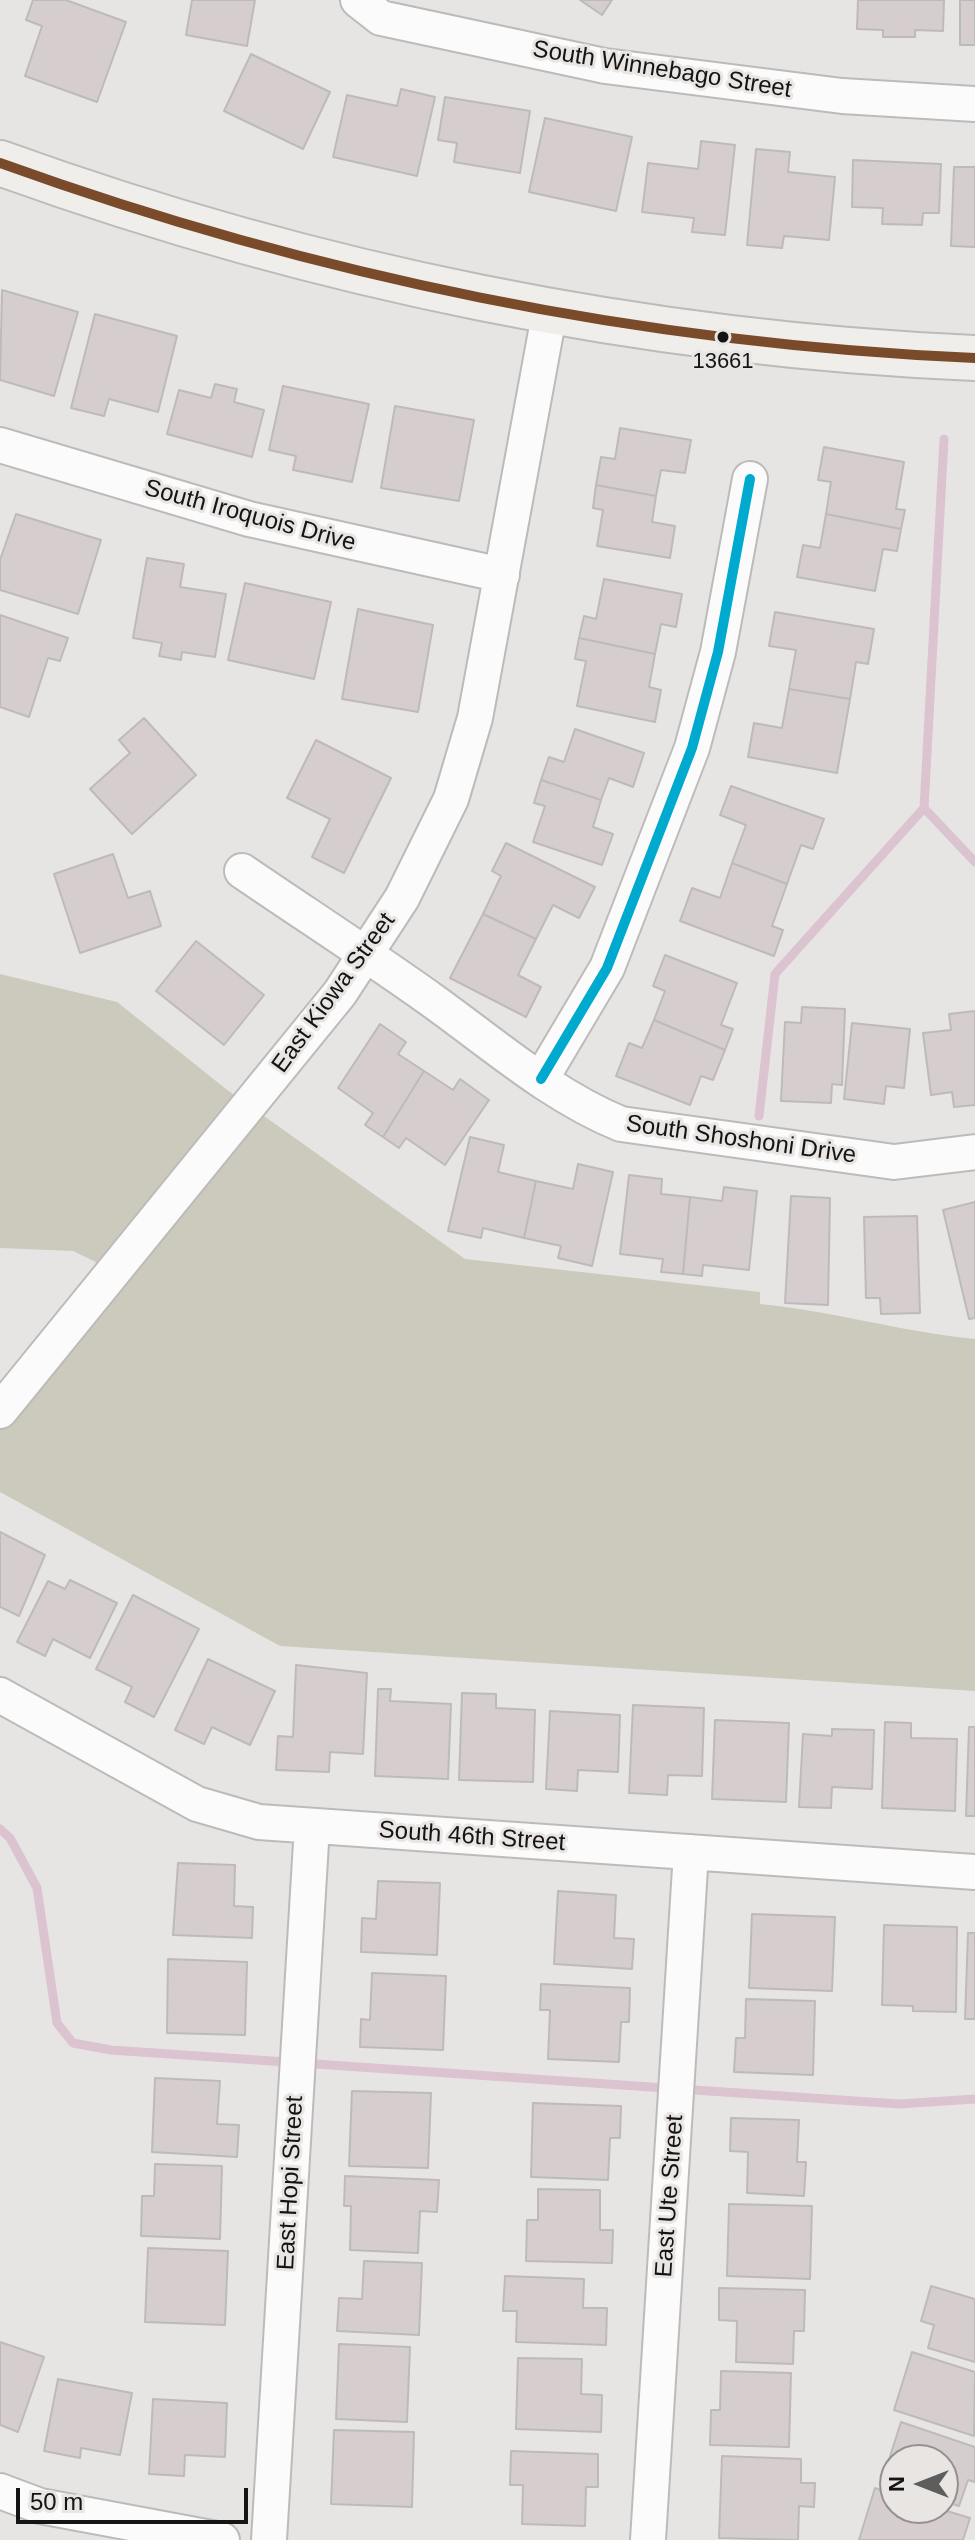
<!DOCTYPE html>
<style>
body{margin:0}
#map{position:relative;width:975px;height:2540px;overflow:hidden;background:#e7e5e4;font-family:Arial,sans-serif}
canvas{display:block}
.north{position:absolute;left:879px;top:2444px;width:80px;height:80px;box-sizing:border-box;background:#e8e5e3;border:2px solid #949190;border-radius:50%;rotate:270deg;font-size:22px;font-weight:700;line-height:32px;text-align:center;color:#151414}
.north::after{content:'';display:block;margin:auto;width:28px;height:36px;background:#5e5d5d;clip-path:polygon(50% 0,100% 100%,50% 72%,0 100%)}
.scale{position:absolute;left:16px;top:2488px;width:232px;height:36px;box-sizing:border-box;border:4px solid #151414;border-top:0;padding-left:10px;font-size:24px;line-height:28px;white-space:nowrap;color:#151414;-webkit-text-stroke:6px #e8e5e3;paint-order:stroke}
</style>
<div id="map">
<canvas width="975" height="2540"></canvas>
<div class="north">N</div>
<div class="scale">50 m</div>
</div>
<script>
const g = document.querySelector('canvas').getContext('2d');
g.lineJoin = 'round';
function fillPath(path, color) { g.fillStyle = color; g.fill(path, 'evenodd'); }
function stroke(path, color, width, dash) { g.strokeStyle = color; g.lineWidth = width; g.lineCap = dash ? 'butt' : 'round'; g.setLineDash(dash || []); g.stroke(path); }
function drawText(font, color, halo, rows, align = 'center') {
  g.font = font + ' Arial,sans-serif'; g.lineWidth = 6; g.setLineDash([]); g.textBaseline = 'middle'; g.strokeStyle = halo; g.fillStyle = color; for (const [text, x, y, turn = 0] of rows) {
    g.save(); g.translate(x, y); g.rotate((+turn || 0) * Math.PI / 180); g.textAlign = isNaN(turn) ? turn : align; if (halo) g.strokeText(text, 0, 0); g.fillText(text, 0, 0); g.restore();
  }
}
fillPath(new Path2D(`
 M0,974L117,1002L226,1089L465,1259L760,1292V1304C833,1311 902,1332 975,1339V1691L280,1646L0,1492V1411L112,1270L73,1251L0,1248Z`), '#cccabc');
stroke(new Path2D(`
 M944,439L924,808L975,862
 M759,1116L775,974L924,808
 M0,1829L10,1838L37,1888L57,2023L73,2043L111,2050L899,2104L975,2099`), '#dbc4d0', 9);
const building = new Path2D(`
 M33,0H66L126,22L97,102L25,76L42,26L26,20Z
 M192,0H255L247,46L186,35Z
 M580,0H612L602,15Z
 M858,0H944L943,31L915,30V37H883V30L857,29Z
 M960,0H975V45H960Z
 M251,54L330,92L303,149L224,111Z
 M401,89L435,97L417,176L333,157L347,95L397,106Z
 M445,97L530,111L520,173L454,162L457,143L438,140Z
 M545,118L632,137L616,211L529,192Z
 M701,141L735,145L725,235L692,232L694,218L642,212L648,163L698,169Z
 M756,149L790,152L788,172L835,177L829,240L784,236L782,248L747,245Z
 M853,160L941,164L939,213H923L922,225L882,224L883,208L852,207Z
 M954,167H975V247L951,246Z
 M2,290L78,312L54,396L0,380Z
 M95,314L177,336L158,412L109,399L104,416L71,408Z
 M215,384L237,389L234,402L264,410L252,457L167,434L179,390L211,398Z
 M283,386L369,404L352,482L293,470L296,456L269,450Z
 M395,406L474,420L459,501L381,488Z
 M620,428L691,440L685,473L661,470L656,496L596,485L601,457L615,459Z
 M824,447L904,462L896,509L905,510L901,529L826,514L831,482L818,480Z
 M596,485L656,496L652,522L675,526L670,558L597,546L603,510L593,508Z
 M16,514L101,540L78,614L0,590V560Z
 M826,514L901,529L897,551L883,549L875,591L797,577L803,545L820,548Z
 M147,558L184,564L180,587L226,594L215,657L182,652L181,660L159,656L162,643L133,638Z
 M604,579L682,594L676,627L661,624L655,654L579,638L584,616L596,619Z
 M245,583L331,602L314,679L228,660Z
 M358,609L433,625L418,712L342,699Z
 M775,612L874,629L868,664L856,662L850,699L789,689L796,650L769,646Z
 M0,615L68,638L60,661L48,658L29,717L0,707Z
 M579,638L655,654L649,687L661,690L655,722L577,706L586,661L575,659Z
 M789,689L850,699L837,773L748,757L754,723L782,728Z
 M144,718L196,775L132,834L90,789L130,753L119,740Z
 M575,729L644,753L633,787L609,778L601,800L541,780L549,757L564,762Z
 M316,740L391,778L344,873L312,857L330,819L287,798Z
 M541,780L601,800L593,827L613,834L602,865L533,842L545,806L534,803Z
 M731,786L824,819L813,849L801,845L787,884L732,863L746,825L720,815Z
 M506,843L595,887L579,918L553,905L536,939L483,914L501,876L492,871Z
 M113,854L128,898L150,891L161,926L80,953L54,874Z
 M732,863L787,884L772,926L783,930L774,956L680,921L692,888L720,898Z
 M483,914L536,939L518,975L541,987L526,1017L450,978Z
 M196,941L264,995L224,1045L156,991Z
 M665,955L737,983L721,1025L733,1029L725,1050L654,1020L665,991L653,986Z
 M802,1007L845,1009L842,1085L832,1084L831,1103L781,1101L785,1022L801,1023Z
 M975,1011V1105L954,1107L952,1092L931,1095L923,1033L951,1030L949,1014Z
 M654,1020L725,1050L713,1080L701,1076L690,1105L616,1076L629,1043L642,1048Z
 M852,1023L910,1029L904,1088L886,1086L884,1104L844,1099Z
 M380,1024L406,1042L398,1054L424,1071L383,1137L365,1125L373,1113L338,1088Z
 M424,1071L453,1090L460,1079L489,1100L445,1165L406,1138L399,1148L383,1137Z
 M470,1137L504,1145L498,1172L536,1181L524,1238L483,1228L481,1238L448,1231Z
 M578,1164L613,1172L592,1266L558,1258L561,1246L524,1238L536,1181L573,1189Z
 M629,1175L662,1179L661,1194L690,1197L683,1274L661,1272L663,1259L620,1254Z
 M724,1187L757,1191L749,1270L703,1265L702,1276L683,1274L690,1197L722,1201Z
 M791,1196L830,1198L828,1305L785,1303Z
 M975,1202V1318L969,1319L943,1210Z
 M917,1216L920,1313L881,1314L880,1298H866L864,1217Z
 M0,1532L45,1555L19,1616L0,1607Z
 M70,1580L117,1603L90,1658L53,1639L45,1656L17,1642L48,1581L65,1589Z
 M133,1595L199,1629L154,1717L125,1702L132,1687L96,1669Z
 M208,1659L275,1691L250,1745L212,1727L204,1744L175,1730Z
 M296,1665L367,1673L363,1754L330,1752L329,1772L276,1770L278,1736L293,1737Z
 M378,1689H391L390,1701L451,1704L448,1779L375,1776Z
 M462,1693L496,1694V1708L535,1710L533,1782L459,1780Z
 M633,1705L704,1708L702,1776L668,1775L667,1795L629,1793Z
 M550,1711L620,1715L618,1772L578,1770L577,1791L546,1789Z
 M715,1720L789,1723L786,1802L712,1799Z
 M885,1722L911,1723V1738L957,1739L955,1811L882,1808Z
 M969,1727H975V1816H966Z
 M832,1729L874,1730L872,1789L832,1787L831,1808L799,1807L803,1734L832,1736Z
 M178,1863L235,1865L234,1906L253,1907L252,1938L173,1935Z
 M378,1881L440,1883L437,1955L361,1952L362,1918L376,1919Z
 M558,1891L616,1895L614,1938L634,1939L632,1969L554,1964Z
 M752,1914L835,1917L832,1991L749,1988Z
 M884,1925L957,1927L956,2012L913,2011V2006L882,2005Z
 M968,1933H975V2019H965Z
 M168,1959L247,1962L245,2035L167,2033Z
 M372,1973L446,1976L443,2050L360,2047L361,2019L370,2020Z
 M541,1984L630,1988L629,2022H621L619,2062L548,2059L550,2010H540Z
 M746,1999L815,2001L813,2075L734,2072L736,2038H745Z
 M155,2078L220,2081L217,2124L239,2125L237,2157L152,2152Z
 M352,2091L431,2093L428,2168L349,2166Z
 M533,2103L621,2106L620,2138H610L608,2180L531,2177Z
 M731,2118L799,2120L797,2162H806L804,2196L747,2193L748,2152L730,2151Z
 M155,2164L222,2166L220,2239L141,2236L142,2196H154Z
 M345,2176L439,2180L437,2212L420,2211L418,2253L350,2250L351,2206H344Z
 M538,2189L600,2190V2230H613L612,2263L526,2261L527,2220H538Z
 M729,2204L812,2206L810,2279L727,2276Z
 M148,2248L228,2251L225,2325L145,2322Z
 M364,2261L422,2263L419,2335L337,2331L339,2298L362,2299Z
 M505,2276L584,2279L583,2308H607L606,2345L516,2342L517,2311H503Z
 M931,2286L975,2299V2362L928,2348L934,2325L921,2321Z
 M719,2288L805,2290L804,2331H794L793,2364L736,2362L737,2321L719,2320Z
 M0,2342L44,2357L18,2432L0,2425Z
 M339,2344L410,2347L407,2422L336,2419Z
 M912,2352L975,2372L974,2436L894,2410Z
 M518,2358L582,2359L581,2394L602,2395L601,2432L516,2429Z
 M721,2371L791,2373L789,2447L710,2445L711,2410H720Z
 M58,2379L132,2393L120,2455L81,2448L80,2458L44,2451Z
 M153,2399L227,2403L225,2457L185,2455L184,2476L149,2474Z
 M901,2422L975,2447V2482L968,2480L959,2506L943,2501V2460H895V2468L887,2466Z
 M334,2430L414,2432L412,2507L331,2504Z
 M511,2451L598,2454V2487H586L585,2526L522,2524L523,2485H510Z
 M722,2456L801,2459V2483H815L814,2507L799,2506L798,2540L719,2538Z
 M875,2488L895,2495V2508H937L970,2518L963,2540H859Z`);
fillPath(building, '#d6cdce');
stroke(building, '#bdbbba', 2);
const minor = new Path2D(`
 M358,0L381,18L605,66L842,96L975,104
 M0,445L249,519L502,575
 M242,871C305,914 370,956 433,1001C493,1044 552,1096 621,1124L894,1162L975,1152
 M541,1079L607,968L692,748L718,652L750,479
 M0,1411L340,993L402,898L451,799L475,718L550,310
 M0,1695L197,1804L259,1822L975,1872
 M0,2491L40,2506L222,2540
 M269,2540L312,1826
 M648,2540L691,1852`);
const secondary = new Path2D(`
 M0,163C313,276 643,344 975,358`);
stroke(minor, '#bdbbba', 38);
stroke(secondary, '#bdbbba', 48);
stroke(minor, '#fbfbfb', 34);
stroke(secondary, '#f0eeeb', 44);
stroke(new Path2D(`
 M0,163C313,276 643,344 975,358`), '#7a4b2a', 10);
stroke(new Path2D(`
 M541,1079L607,968L692,748L718,652L750,479`), '#00a9ce', 10);
for (const [x, y, r, color] of [
 [723,337,7,"#151414"]
]) { const dot = new Path2D(); dot.arc(x, y, r, 0, 2 * Math.PI); g.fillStyle = color; g.fill(dot); stroke(dot, '#e8e5e3', 3); }
drawText('22px', '#151414', '#e8e5e3', [
 ["13661",723,362]
]);
drawText('24px', '#151414', '#e8e5e3', [
 ["South Winnebago Street",662,70,9],
 ["South Iroquois Drive",250,516,15],
 ["East Kiowa Street",334,993,-54],
 ["South Shoshoni Drive",741,1140,8],
 ["South 46th Street",472,1837,4],
 ["East Hopi Street",291,2183,-87],
 ["East Ute Street",670,2196,-86]
]);
</script>
